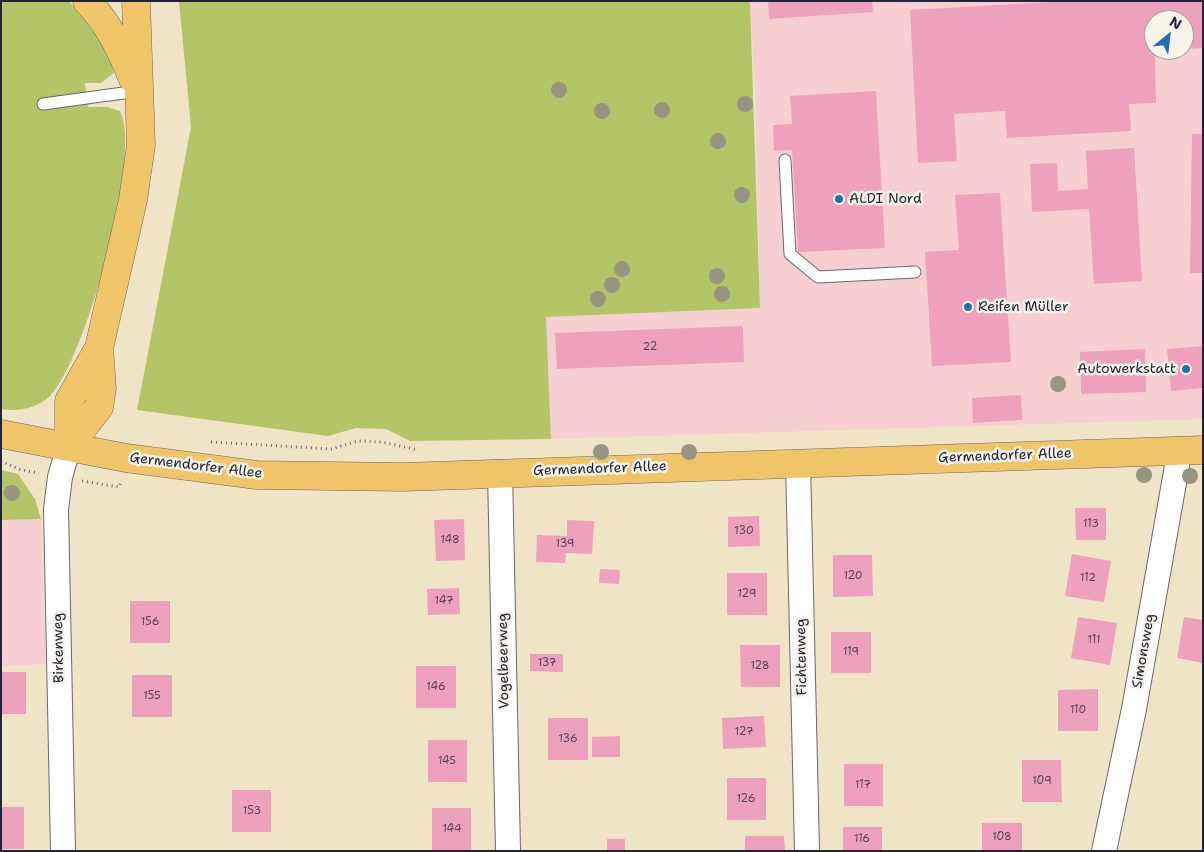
<!DOCTYPE html>
<meta charset="utf-8">
<style>
body{margin:0}
#map{position:relative;width:1204px;height:852px;overflow:hidden;background:#f0e4c7;font-family:"Shantell Sans",sans-serif}
canvas{display:block}
.frame{position:absolute;inset:0;border:2px solid #22223b;pointer-events:none}
.north{position:absolute;left:1144px;top:10px;width:50px;height:50px;box-sizing:border-box;background:#f7f3e8;border:1px solid #a29fa3;border-radius:50%;rotate:29deg;font-size:14px;font-weight:700;line-height:20px;text-align:center;color:#22223b}
.north::after{content:'';display:block;margin:auto;width:18px;height:22px;background:#1f6fb2;clip-path:polygon(50% 0,100% 100%,50% 72%,0 100%)}
</style>
<div id="map">
<canvas width="1204" height="852"></canvas>
<div class="frame"></div>
<div class="north">N</div>
</div>
<script>
const g = document.querySelector('canvas').getContext('2d');
g.lineJoin = 'round';
function fillPath(path, color) { g.fillStyle = color; g.fill(path, 'evenodd'); }
function stroke(path, color, width, dash) { g.strokeStyle = color; g.lineWidth = width; g.lineCap = dash ? 'butt' : 'round'; g.setLineDash(dash || []); g.stroke(path); }
function drawText(font, color, halo, rows, align = 'center') {
  g.font = font + ' "Shantell Sans",sans-serif'; g.lineWidth = 5; g.setLineDash([]); g.textBaseline = 'middle'; g.strokeStyle = halo; g.fillStyle = color; for (const [text, x, y, turn = 0] of rows) {
    g.save(); g.translate(x, y); g.rotate((+turn || 0) * Math.PI / 180); g.textAlign = isNaN(turn) ? turn : align; if (halo) g.strokeText(text, 0, 0); g.fillText(text, 0, 0); g.restore();
  }
}
fillPath(new Path2D(`
 M750,1H1203V419L551,439L546,317L760,308L755,87ZM1154,20H1184V50H1154Z
 M41,519L46,664L1,666V520Z`), '#f7cfd3');
fillPath(new Path2D(`
 M1,1L70,2C88,23 108,45 114,73L101,83H85L88,107H107L120,111C143,155 85,360 50,396C38,408 18,412 1,409Z
 M179,1H750L760,308L546,317L551,439L410,441L386,429L356,428L328,436L137,410L191,127Z
 M1,470L18,474L35,499L41,519L1,520Z`), '#b4c568');
fillPath(new Path2D(`
 M768,1H872L873,12L769,19Z
 M1068,1H1203V48L1187,49L1184,20H1154L1156,103L1129,104L1131,131L1007,138L1005,111L954,114L957,161L918,163L910,10Z
 M876,91L885,248L798,252L792,150L774,151L773,125L792,124L790,96Z
 M1192,134H1203V273H1190Z
 M1134,148L1142,281L1094,284L1089,209L1032,212L1030,164L1057,163L1058,191L1088,189L1086,151Z
 M1000,193L1011,362L932,366L925,252L959,250L955,195Z
 M743,326L744,362L557,369L555,333Z
 M1203,346V388L1171,391L1167,349Z
 M1145,349L1146,392L1081,394L1080,352Z
 M1021,395L1022,420L973,423L972,398Z
 M1075,508H1106V540H1076Z
 M759,516L760,546L728,547V517Z
 M464,519L465,560L436,561L434,520Z
 M567,520L594,521L592,554L566,553L565,563L536,562L537,535L567,536Z
 M1072,554L1111,561L1104,602L1065,596Z
 M833,555H872L873,596L833,597Z
 M600,569L620,570L619,584L599,583Z
 M727,573H767V615H727Z
 M459,588L460,614L428,615L427,589Z
 M130,601H170V643H130Z
 M1078,617L1117,623L1110,665L1071,658Z
 M1184,617L1203,620V663L1177,658Z
 M831,632H871V673H831Z
 M740,645H780V687H741Z
 M530,654H563V672L530,671Z
 M416,666H456V708H416Z
 M1,672H26V714H1Z
 M132,675H172V717H132Z
 M1098,689V731H1058V690Z
 M764,716L766,747L723,749L722,718Z
 M548,718H588V760H548Z
 M620,736V757H592V737Z
 M428,740H467V782H428Z
 M1022,760H1061L1062,802H1022Z
 M844,764H883V806H844Z
 M727,778H766V820H727Z
 M232,790H271V832H232Z
 M1,807H24V849H1Z
 M432,808H471V850H432Z
 M982,823H1022V851H982Z
 M843,827H882V851H843Z
 M745,836H784L785,851H745Z
 M607,839H625V851H607Z`), '#eda1bc');
const service = new Path2D(`
 M43,104L138,91
 M785,160L790,254L818,277L915,272`);
const minor = new Path2D(`
 M798,463L807,851
 M500,472L508,851
 M63,851L56,509L60,477L69,446
 M1104,851L1134,709L1177,466V450`);
const primary = new Path2D(`
 M1,434L126,458L257,475L403,477L1203,450`);
const trunk = new Path2D(`
 M87,1C109,24 121,50 133,79
 M69,446L99,407L102,388L99,348L133,200L141,145L136,1
 M69,446V401L99,348`);
stroke(service, '#6a666c', 13);
stroke(minor, '#6a666c', 26);
stroke(primary, '#6a666c', 29);
stroke(trunk, '#6a666c', 29);
stroke(new Path2D(`
 M211,442L331,449L358,441L382,442L418,450
 M1,461L21,470L39,473
 M82,481L119,487L121,481`), '#6a666c', 3, [1, 4]);
stroke(service, '#fff', 11);
stroke(minor, '#fff', 24);
stroke(primary, '#f0c469', 28);
stroke(trunk, '#f0c469', 28);
g.fillStyle = '#979481';
for (const [x, y] of [
 [559,90],
 [745,104],
 [662,110],
 [602,111],
 [718,141],
 [742,195],
 [622,269],
 [717,276],
 [612,285],
 [722,294],
 [598,299],
 [1058,384],
 [601,452],
 [689,452],
 [1144,475],
 [1190,476],
 [12,493]
]) { g.beginPath(); g.arc(x, y, 8, 0, 2 * Math.PI); g.fill(); }
for (const [x, y, r, color] of [
 [839,199,5,"#1f6fb2"],
 [968,307,5,"#1f6fb2"],
 [1186,369,5,"#1f6fb2"]
]) { const dot = new Path2D(); dot.arc(x, y, r, 0, 2 * Math.PI); g.fillStyle = color; g.fill(dot); stroke(dot, '#f7f3e8', 2); }
drawText('11px', '#55425b', null, [
 ["22",650,347],
 ["113",1091,524],
 ["130",744,531],
 ["148",450,540],
 ["139",565,544],
 ["120",853,576],
 ["112",1088,578],
 ["129",747,594],
 ["147",444,601],
 ["156",150,622],
 ["111",1094,640],
 ["119",851,652],
 ["137",547,663],
 ["128",760,666],
 ["146",436,687],
 ["155",152,696],
 ["110",1078,710],
 ["127",744,732],
 ["136",568,739],
 ["145",447,761],
 ["109",1042,781],
 ["117",863,785],
 ["126",746,799],
 ["153",252,811],
 ["144",452,829],
 ["108",1002,837],
 ["116",862,839]
]);
drawText('14px', '#22223b', '#f7f3e8', [
 ["ALDI Nord",849,199],
 ["Reifen Müller",978,307],
 ["Autowerkstatt",1176,369,"right"]
], 'left');
drawText('14px', '#22223b', '#f7f3e8', [
 ["Germendorfer Allee",1005,456,-2],
 ["Germendorfer Allee",196,466,7],
 ["Germendorfer Allee",600,469,-2],
 ["Birkenweg",59,648,-91],
 ["Simonsweg",1144,651,-80],
 ["Fichtenweg",802,657,-91],
 ["Vogelbeerweg",504,661,-91]
]);
</script>
